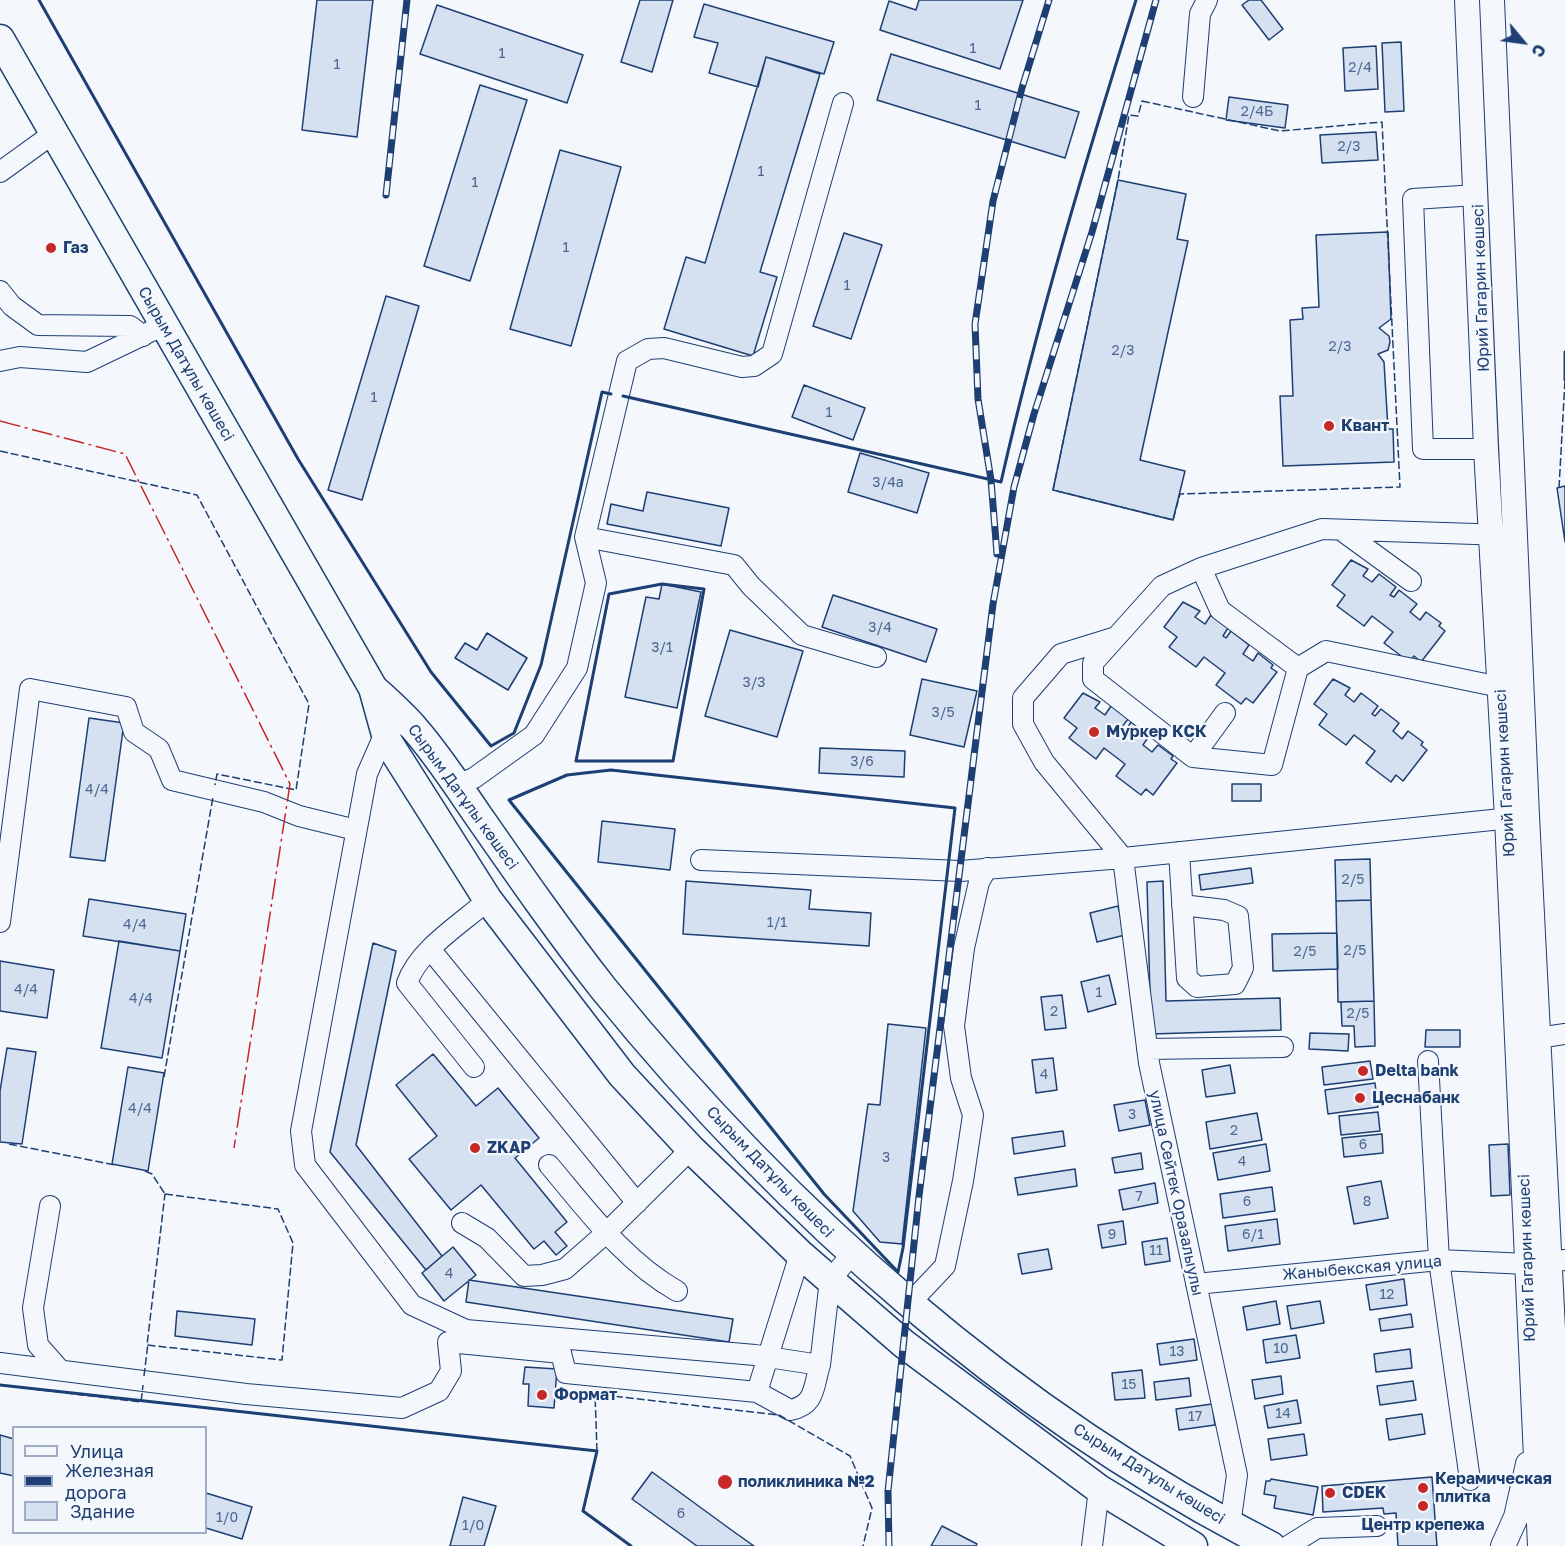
<!DOCTYPE html>
<meta charset="utf-8">
<style>
body{margin:0}
#map{position:relative;width:1565px;height:1546px;overflow:hidden;background:#f4f7fb;font-family:"Golos Text",sans-serif}
canvas{display:block}
.legend{position:absolute;left:12px;top:1426px;width:195px;height:108px;box-sizing:border-box;background:#f4f7fb;border:2px solid #9eadc5;margin:0;padding:8px 10px;list-style:none;font-size:18px;color:#1d3f73}
.legend li{display:flex;align-items:center;gap:12px;height:30px}
.legend b{width:30px;border:2px solid #9eadc5}
.north{position:absolute;left:1493px;top:12px;width:60px;height:60px;-webkit-text-stroke:4px #f4f7fb;paint-order:stroke;rotate:119deg;font-size:16px;font-weight:700;line-height:24px;text-align:center;color:#1d3f73}
.north::after{content:'';display:block;margin:auto;width:21px;height:27px;background:#1d3f73;clip-path:polygon(50% 0,100% 100%,50% 72%,0 100%)}
</style>
<div id="map">
<canvas width="1565" height="1546"></canvas>
<ul class="legend">
<li><b style="height:8px;background:#f4f7fb"></b>Улица</li>
<li><b style="height:8px;background:#1d3f73"></b>Железная дорога</li>
<li><b style="height:16px;background:#d5e0f0"></b>Здание</li>
</ul>
<div class="north">С</div>
</div>
<script>
const g = document.querySelector('canvas').getContext('2d');
g.lineJoin = 'round';
function fillPath(path, color) { g.fillStyle = color; g.fill(path, 'evenodd'); }
function stroke(path, color, width, dash) { g.strokeStyle = color; g.lineWidth = width; g.lineCap = dash ? 'butt' : 'round'; g.setLineDash(dash || []); g.stroke(path); }
function drawText(font, color, halo, rows, align = 'center') {
  g.font = font + ' "Golos Text",sans-serif'; g.lineWidth = 4.5; g.setLineDash([]); g.textBaseline = 'middle'; g.strokeStyle = halo; g.fillStyle = color; for (const [text, x, y, turn = 0] of rows) {
    g.save(); g.translate(x, y); g.rotate((+turn || 0) * Math.PI / 180); g.textAlign = isNaN(turn) ? turn : align; if (halo) g.strokeText(text, 0, 0); g.fillText(text, 0, 0); g.restore();
  }
}
const building = new Path2D(`
 M317,0H373L357,137L302,130Z
 M640,0H673L652,72L621,62Z
 M919,0H1023L1000,69L880,30L889,1L916,10Z
 M1249,0H1261L1283,29L1269,40L1242,5Z
 M704,4L834,42L824,74L766,57L758,87L709,73L718,43L694,37Z
 M437,5L583,55L567,103L420,54Z
 M1401,42L1404,111L1385,112L1382,43Z
 M1376,46L1378,89L1345,91L1343,48Z
 M891,54L1079,112L1065,158L877,100Z
 M766,57L820,74L760,272L777,277L753,356L664,329L686,257L705,263Z
 M480,85L527,100L470,281L424,266Z
 M1229,97L1288,105L1285,128L1226,120Z
 M1376,132L1378,160L1322,163L1320,135Z
 M560,150L621,167L571,346L510,329Z
 M1118,180L1186,194L1177,239L1188,241L1140,460L1185,471L1173,520L1053,490Z
 M1388,232L1391,319L1379,328L1389,336L1390,342L1388,350L1378,354L1384,362L1388,429H1393L1394,462L1283,466L1280,396H1293L1290,320L1303,319L1302,308L1319,307L1316,235Z
 M844,233L882,245L851,339L813,326Z
 M386,296L419,306L362,500L328,490Z
 M804,385L865,408L853,440L792,417Z
 M860,453L929,473L917,513L848,492Z
 M1565,486V542L1557,488Z
 M647,492L729,508L721,546L607,524L611,504L643,511Z
 M1351,560L1368,569L1363,576L1372,582L1379,574L1396,587L1390,595L1394,597L1399,590L1417,604L1410,612L1420,620L1426,612L1441,623L1439,626L1445,631L1421,662L1414,656L1409,662L1384,643L1393,632L1372,616L1364,626L1337,606L1345,595L1332,585Z
 M662,584L701,592L677,708L625,697L646,597L659,599Z
 M833,595L937,629L926,662L822,627Z
 M1183,602L1200,611L1195,617L1205,624L1211,615L1228,628L1223,636L1226,638L1231,631L1249,645L1243,654L1253,661L1258,653L1273,665L1271,668L1277,672L1253,703L1246,698L1241,704L1216,685L1225,673L1204,657L1196,667L1169,647L1177,637L1164,627Z
 M730,630L803,651L777,737L705,716Z
 M487,633L527,658L508,690L455,658L465,643L477,650Z
 M922,679L977,691L964,747L910,735Z
 M1333,679L1350,688L1345,695L1354,702L1361,693L1378,706L1372,714L1375,716L1381,709L1399,723L1393,731L1402,739L1408,731L1423,742L1421,745L1427,750L1403,781L1396,775L1391,782L1366,763L1375,751L1354,735L1346,745L1319,725L1327,714L1314,704Z
 M1083,693L1100,702L1095,708L1105,715L1111,706L1128,719L1122,727L1126,730L1131,722L1149,736L1143,745L1152,752L1158,745L1173,756L1171,759L1177,763L1153,795L1146,789L1141,795L1116,776L1125,764L1104,748L1096,759L1069,738L1077,728L1064,718Z
 M89,718L124,723L105,861L70,857Z
 M820,748L905,751L904,777L819,773Z
 M1232,784H1261V801H1232Z
 M602,821L675,829L670,870L598,862Z
 M1370,859L1371,900L1336,901L1335,860Z
 M1251,868L1253,883L1201,890L1199,875Z
 M686,881L811,890L809,909L871,913L869,946L683,934Z
 M1163,881L1166,1001L1280,998L1281,1030L1151,1034L1147,882Z
 M89,899L186,914L180,951L83,936Z
 M1371,900L1374,1001L1338,1002L1336,901Z
 M1118,906L1125,935L1097,942L1090,913Z
 M1337,933L1338,969L1273,971L1272,934Z
 M119,941L180,951L162,1058L101,1048Z
 M373,943L396,951L356,1145L442,1256L426,1270L330,1152Z
 M0,961L54,970L47,1018L0,1011Z
 M1109,975L1116,1004L1088,1012L1081,982Z
 M1062,995L1066,1028L1045,1030L1041,997Z
 M1374,1001L1375,1046L1355,1047L1354,1026H1342L1341,1002Z
 M888,1024L926,1028L902,1244L880,1242L853,1211L868,1104L880,1105Z
 M1426,1030H1460V1047H1425Z
 M1310,1033L1349,1034L1348,1051L1309,1049Z
 M7,1048L36,1052L22,1144L0,1142V1091Z
 M433,1054L476,1106L498,1088L539,1138L515,1158L567,1222L555,1232L567,1246L556,1255L544,1241L534,1249L481,1185L451,1210L409,1159L437,1136L396,1085Z
 M1053,1058L1057,1090L1036,1093L1032,1060Z
 M1370,1061L1373,1079L1324,1085L1322,1067Z
 M1230,1065L1235,1093L1206,1097L1202,1070Z
 M128,1067L164,1073L148,1171L112,1164Z
 M1375,1083L1378,1107L1328,1114L1325,1090Z
 M1145,1100L1150,1125L1119,1131L1114,1105Z
 M1378,1112L1380,1131L1341,1135L1339,1116Z
 M1257,1113L1262,1140L1210,1149L1206,1122Z
 M1063,1131L1065,1146L1014,1154L1012,1138Z
 M1382,1134L1383,1153L1344,1157L1342,1138Z
 M1266,1144L1270,1171L1218,1180L1213,1153Z
 M1508,1144L1510,1195L1491,1196L1489,1145Z
 M1141,1153L1143,1169L1115,1173L1112,1158Z
 M1075,1169L1077,1186L1018,1195L1015,1178Z
 M1381,1181L1388,1218L1354,1224L1347,1187Z
 M1155,1183L1158,1203L1123,1210L1119,1190Z
 M1272,1187L1275,1211L1223,1218L1220,1194Z
 M1277,1219L1280,1244L1228,1251L1225,1226Z
 M1123,1221L1126,1244L1102,1248L1098,1225Z
 M1167,1238L1170,1261L1145,1265L1142,1242Z
 M453,1247L476,1275L444,1301L422,1273Z
 M1048,1249L1052,1269L1022,1274L1018,1254Z
 M1404,1279L1407,1305L1370,1310L1366,1285Z
 M469,1280L733,1319L729,1342L466,1302Z
 M1276,1301L1280,1324L1247,1330L1243,1307Z
 M1320,1301L1324,1323L1291,1329L1287,1306Z
 M177,1311L255,1319L252,1345L175,1336Z
 M1411,1314L1413,1327L1381,1331L1379,1319Z
 M1296,1335L1300,1358L1266,1363L1263,1340Z
 M1194,1339L1197,1360L1160,1365L1157,1344Z
 M1410,1349L1412,1368L1376,1372L1374,1354Z
 M525,1367L557,1369L554,1408L528,1406L529,1384H523Z
 M1142,1370L1145,1398L1115,1400L1112,1373Z
 M1281,1376L1283,1394L1255,1399L1252,1380Z
 M1189,1378L1191,1396L1156,1400L1154,1382Z
 M1413,1381L1416,1400L1380,1405L1377,1386Z
 M1297,1400L1301,1423L1268,1428L1264,1406Z
 M1212,1404L1215,1425L1179,1430L1176,1409Z
 M1422,1414L1425,1434L1389,1440L1386,1419Z
 M1304,1434L1307,1455L1271,1460L1268,1439Z
 M0,1435L14,1439V1476L0,1473Z
 M652,1472L730,1529L754,1546H697L632,1499Z
 M1432,1477L1437,1546H1398L1396,1513L1384,1514L1383,1508L1323,1512L1322,1486Z
 M1271,1479L1318,1487L1313,1515L1274,1508L1276,1496L1264,1494L1266,1481H1270Z
 M206,1493L252,1507L242,1539L206,1528Z
 M463,1497L496,1506L484,1546H450Z
 M942,1526L977,1544L976,1546H931Z`);
fillPath(building, '#d5e0f0');
stroke(building, '#1d3f73', 1.5);
const minor = new Path2D(`
 M1193,97L1200,14L1207,0
 M0,172L54,133
 M1477,195L1413,199L1423,449H1486
 M0,291L12,306L38,325L130,326L143,336
 M0,361L20,357L87,362L164,325
 M1341,530L1411,581
 M585,537L734,565L751,586L802,635L876,657
 M1201,568L1220,610L1298,668L1326,651L1500,687
 M1116,637L1061,654L1023,698V724L1044,762L1123,858L1149,1063L1237,1475L1230,1525
 M1298,668L1272,765L1193,757L1093,679V663L1162,586L1201,568L1322,529L1506,535
 M385,733L367,774L301,1131L305,1165L412,1305L466,1330L755,1355L820,1365L830,1280L852,1254
 M1193,757L1225,713
 M457,785L474,778L534,735L577,668L596,583L585,537L627,361L648,349L664,348L742,367L754,366L772,354L843,103
 M1179,852L1187,978L1197,987L1235,984L1243,968L1238,916L1224,910L1182,905
 M701,860L960,871L1123,858L1521,817
 M0,922L30,689L126,707L134,732L159,749L172,780L264,802L299,816L356,830
 M430,949L637,1203
 M1538,1038L1565,1034
 M1147,1049L1283,1047
 M1428,1061L1439,1260L1470,1480
 M474,1067L407,983C419,949 461,924 488,900
 M549,1165C588,1211 624,1261 677,1291
 M50,1206L33,1308L38,1345L60,1370
 M462,1223L487,1238L524,1276L542,1275L565,1269L606,1233L691,1149
 M1196,1284L1439,1260L1528,1264L1565,1260
 M910,1303L945,1266L963,1181L973,1115L961,1078L954,1026L964,948L979,882L987,868
 M0,1363L246,1394L402,1408L439,1391L451,1371L448,1342L561,1353L566,1373L757,1392L790,1410C816,1405 813,1387 820,1365
 M757,1392L800,1254
 M1092,1546L1099,1489
 M1288,1546L1317,1528L1377,1526`);
const major = new Path2D(`
 M1467,0L1486,449L1507,818L1540,1546
 M1492,0L1527,816L1564,1546
 M1503,1546L1516,1517L1528,1464`);
const highway = new Path2D(`
 M0,39L373,688L388,742L488,900L622,1075L691,1149L800,1254L904,1344L1099,1489L1193,1546
 M373,688C387,701 402,714 414,728C437,754 457,785 477,814C518,873 559,932 603,988C786,1213 1011,1414 1271,1546`);
stroke(minor, '#1d3f73', 22);
stroke(major, '#1d3f73', 26);
stroke(highway, '#1d3f73', 31);
stroke(minor, '#f4f7fb', 20);
stroke(major, '#f4f7fb', 24);
stroke(highway, '#f4f7fb', 28);
const rail = new Path2D(`
 M386,195L407,0
 M997,554L991,480L978,399L975,324L993,201L1022,88L1049,0
 M889,1546L888,1491L919,1196L993,604L1014,487L1034,414L1092,232L1156,0`);
stroke(rail, '#1d3f73', 7);
stroke(rail, '#f4f7fb', 4.5, [14]);
stroke(new Path2D(`
 M1142,101L1280,131L1382,122L1400,487L1180,494L1173,520L1053,490L1118,180L1129,115L1138,116Z
 M0,451L197,495L309,704L296,790L217,774L215,785
 M1559,488L1565,380
 M164,1077L213,797
 M9,1144L115,1165
 M145,1171L152,1174L165,1194
 M165,1194L278,1209L293,1243L282,1360L147,1345Z
 M144,1376L148,1343
 M0,1385L141,1402L143,1385
 M631,1546L583,1511L597,1451L595,1394L779,1415L850,1456L872,1508L863,1546`), '#1d3f73', 1.5, [8, 3]);
stroke(new Path2D(`
 M39,0L298,459L431,672L491,746L514,733L541,665L602,392L611,394
 M1565,352V380
 M623,396L1001,482C1038,319 1086,159 1136,0
 M662,584L704,589L673,761H576L609,594Z
 M611,770L955,808L903,1248L898,1272L824,1194L509,800L567,775Z
 M0,1385L597,1451L583,1511L631,1546`), '#1d3f73', 3);
stroke(new Path2D(`
 M0,421L125,454L290,784L234,1148`), '#c62828', 1.5, [21, 4.5, 3, 4.5]);
for (const [x, y, r, color] of [
 [51,248,6,"#c62828"],
 [1329,426,6,"#c62828"],
 [1094,732,6,"#c62828"],
 [1363,1071,6,"#c62828"],
 [1360,1098,6,"#c62828"],
 [475,1148,6,"#c62828"],
 [542,1395,6,"#c62828"],
 [725,1482,8,"#c62828"],
 [1423,1488,6,"#c62828"],
 [1330,1493,6,"#c62828"],
 [1423,1506,6,"#c62828"]
]) { const dot = new Path2D(); dot.arc(x, y, r, 0, 2 * Math.PI); g.fillStyle = color; g.fill(dot); stroke(dot, '#f4f7fb', 2); }
drawText('14px', '#4b6792', null, [
 ["1",973,49],
 ["1",502,54],
 ["1",337,65],
 ["2/4",1360,68],
 ["1",978,106],
 ["2/4Б",1257,112],
 ["2/3",1349,147],
 ["1",761,172],
 ["1",475,183],
 ["1",566,248],
 ["1",847,286],
 ["2/3",1340,347],
 ["2/3",1123,351],
 ["1",374,398],
 ["1",829,413],
 ["3/4а",888,483],
 ["3/4",880,628],
 ["3/1",662,648],
 ["3/3",754,683],
 ["3/5",943,713],
 ["3/6",862,762],
 ["4/4",97,790],
 ["2/5",1353,880],
 ["1/1",777,923],
 ["4/4",135,925],
 ["2/5",1355,951],
 ["2/5",1305,952],
 ["4/4",26,990],
 ["1",1099,993],
 ["4/4",141,999],
 ["2",1054,1012],
 ["2/5",1358,1014],
 ["4",1044,1075],
 ["4/4",140,1109],
 ["3",1132,1115],
 ["2",1234,1131],
 ["6",1363,1145],
 ["3",886,1158],
 ["4",1242,1162],
 ["7",1139,1197],
 ["6",1247,1202],
 ["8",1367,1202],
 ["9",1112,1235],
 ["6/1",1253,1235],
 ["11",1156,1251],
 ["4",449,1274],
 ["12",1387,1295],
 ["10",1281,1349],
 ["13",1177,1352],
 ["15",1129,1385],
 ["14",1283,1414],
 ["17",1195,1417],
 ["6",681,1514],
 ["1/0",227,1518],
 ["1/0",473,1526]
]);
drawText('bold 16px', '#1d3f73', '#f4f7fb', [
 ["Газ",63,248],
 ["Квант",1341,426],
 ["Муркер КСК",1106,732],
 ["Delta bank",1375,1071],
 ["Цеснабанк",1372,1098],
 ["ZKAP",487,1148],
 ["Формат",554,1395],
 ["Керамическая",1435,1479],
 ["плитка",1435,1497],
 ["поликлиника №2",738,1482],
 ["CDEK",1342,1493],
 ["Центр крепежа",1423,1525,"center"]
], 'left');
drawText('16px', '#1d3f73', '#f4f7fb', [
 ["Юрий Гагарин көшесі",1481,288,-92],
 ["Сырым Датұлы көшесі",186,364,60],
 ["Юрий Гагарин көшесі",1505,773,-93],
 ["Сырым Датұлы көшесі",463,797,54],
 ["Сырым Датұлы көшесі",770,1172,46],
 ["улица Сейтек Оразалыулы",1176,1193,78],
 ["Юрий Гагарин көшесі",1527,1258,-92],
 ["Жаныбекская улица",1362,1268,-5],
 ["Сырым Датұлы көшесі",1149,1474,32]
]);
</script>
